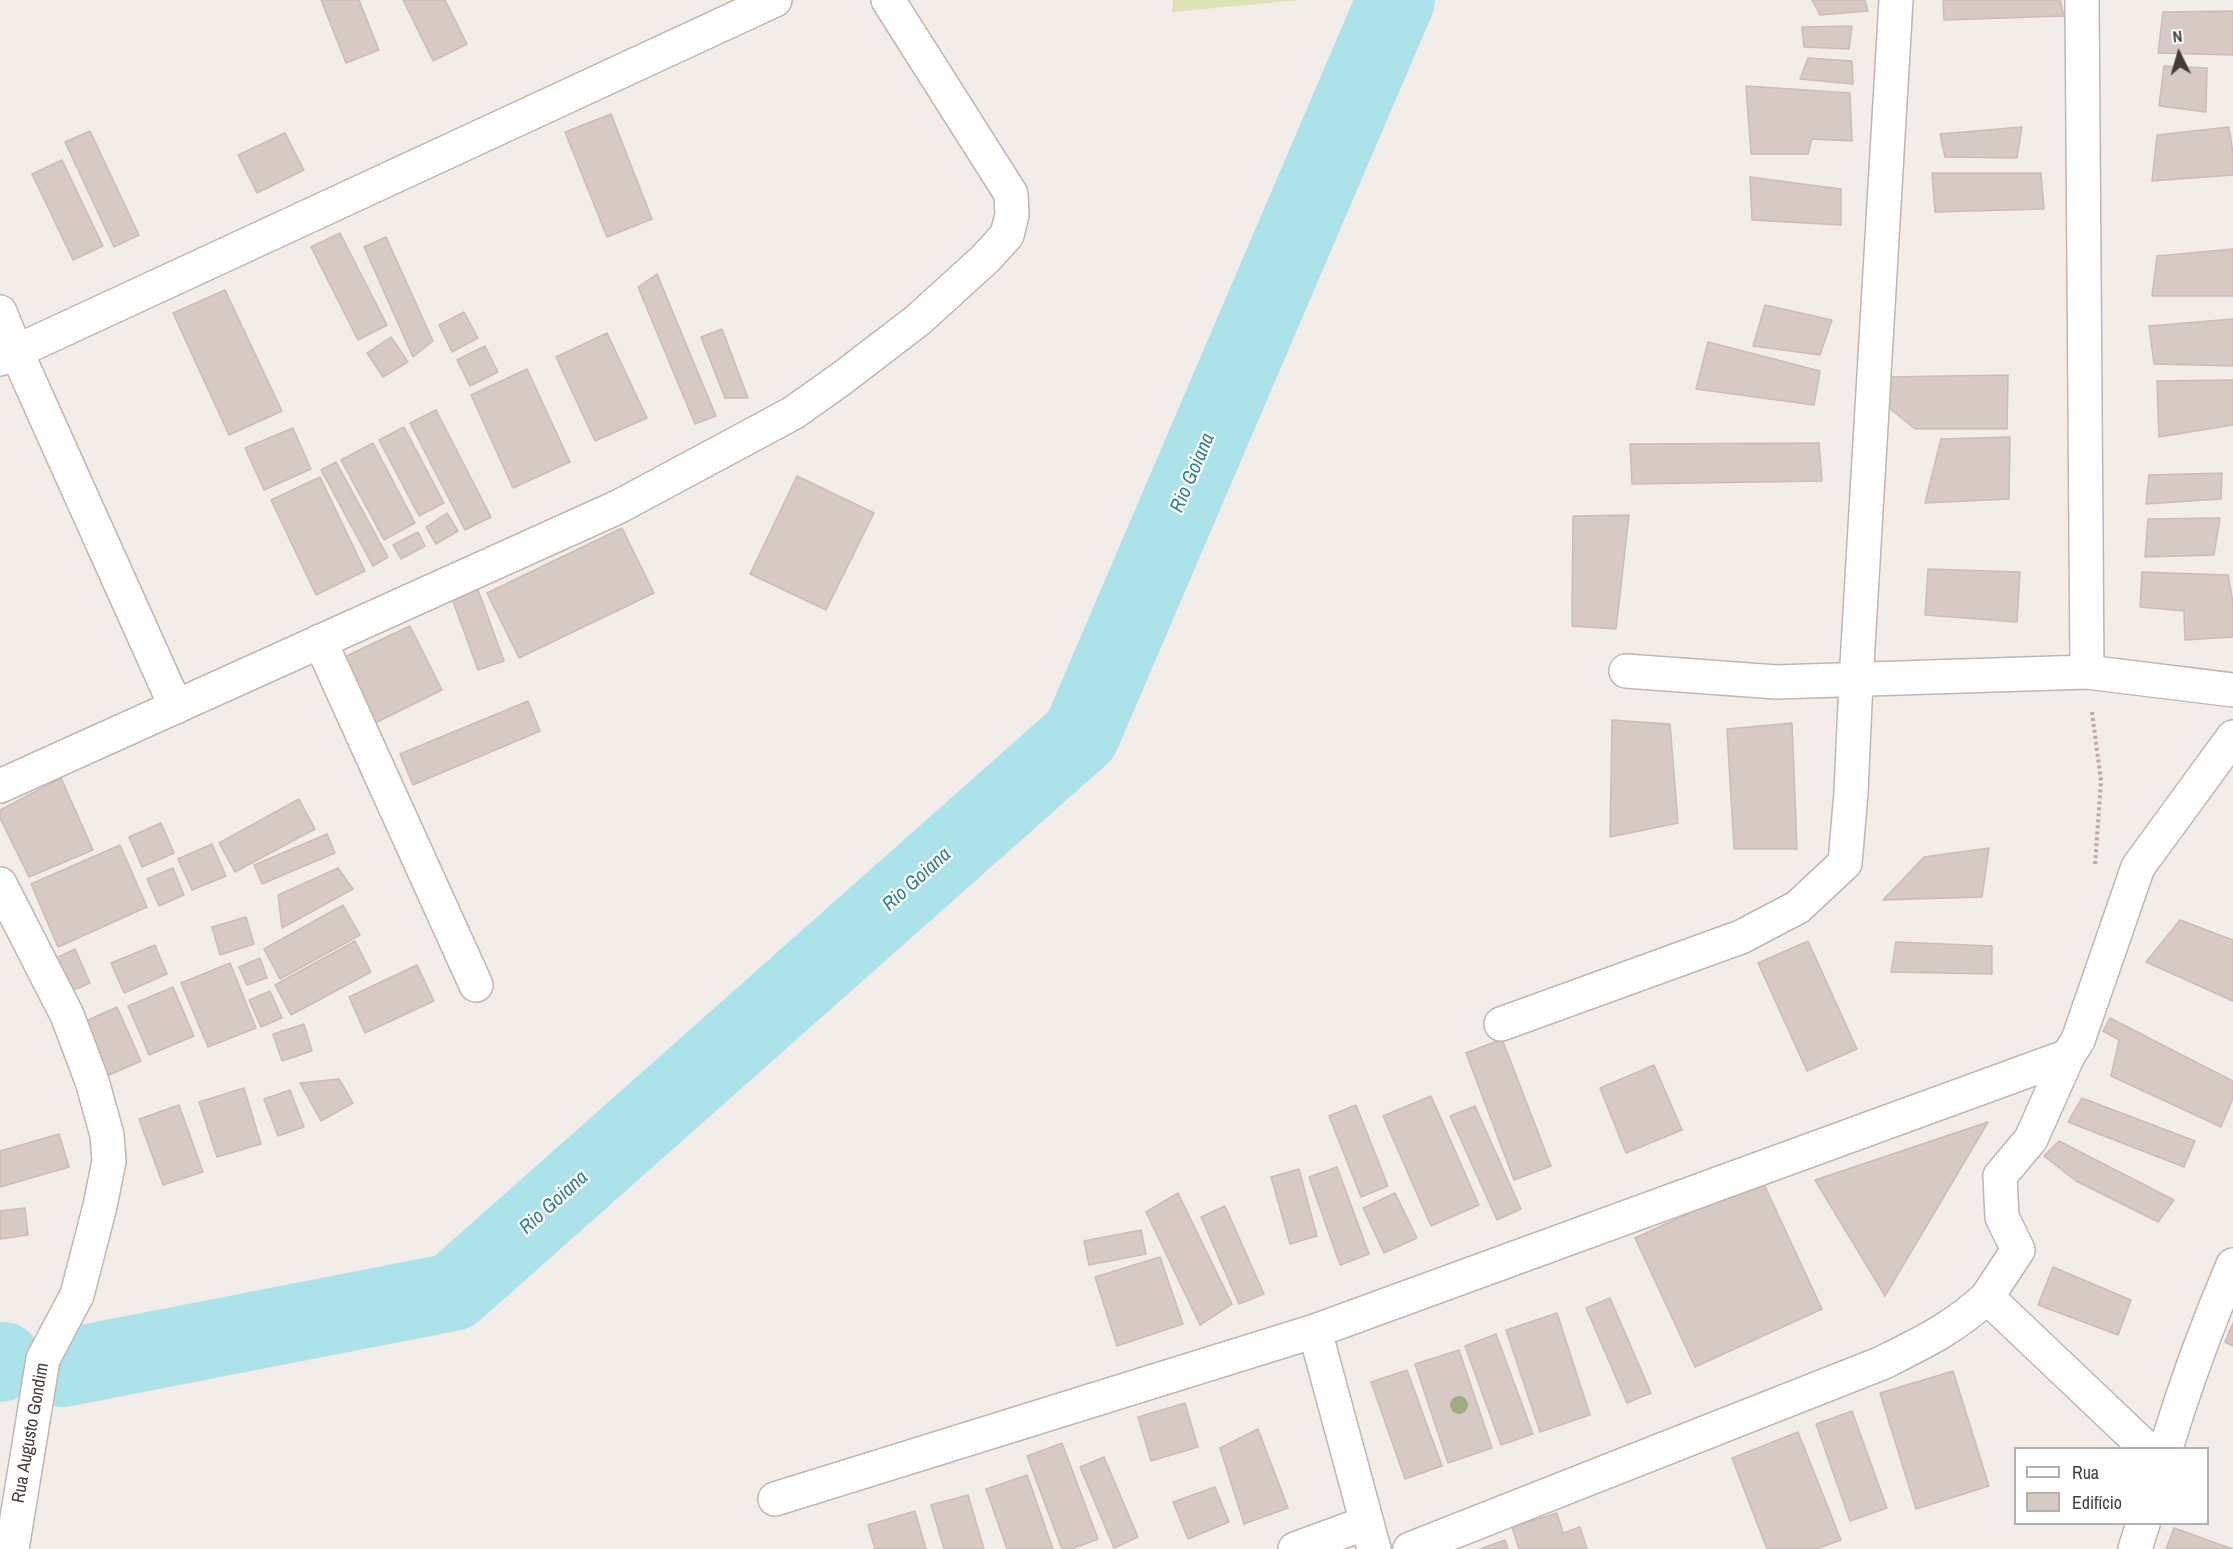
<!DOCTYPE html>
<meta charset="utf-8">
<style>
body{margin:0}
#map{position:relative;width:2233px;height:1549px;overflow:hidden;background:#f3ede9;font-family:"Archivo Narrow",sans-serif}
canvas{display:block}
.legend{position:absolute;left:2014px;top:1447px;width:195px;height:78px;box-sizing:border-box;background:#fff;border:2px solid #b5b1af;margin:0;padding:8px 10px;list-style:none;font-size:18px;color:#463d38}
.legend li{display:flex;align-items:center;gap:12px;height:30px}
.legend b{width:30px;border:2px solid #b5b1af}
.north{position:absolute;left:2149px;top:24px;width:60px;height:60px;-webkit-text-stroke:4px #fff;paint-order:stroke;rotate:355deg;font-size:16px;font-weight:700;line-height:24px;text-align:center;color:#463d38}
.north::after{content:'';display:block;margin:auto;width:21px;height:27px;background:#463d38;clip-path:polygon(50% 0,100% 100%,50% 72%,0 100%)}
</style>
<div id="map">
<canvas width="2233" height="1549"></canvas>
<ul class="legend">
<li><b style="height:8px;background:#fff"></b>Rua</li>
<li><b style="height:16px;background:#d7c9c3"></b>Edifício</li>
</ul>
<div class="north">N</div>
</div>
<script>
const g = document.querySelector('canvas').getContext('2d');
g.lineJoin = 'round';
function fillPath(path, color) { g.fillStyle = color; g.fill(path, 'evenodd'); }
function stroke(path, color, width, dash) { g.strokeStyle = color; g.lineWidth = width; g.lineCap = dash ? 'butt' : 'round'; g.setLineDash(dash || []); g.stroke(path); }
function drawText(font, color, halo, rows, align = 'center') {
  g.font = font + ' "Archivo Narrow",sans-serif'; g.lineWidth = 4.5; g.setLineDash([]); g.textBaseline = 'middle'; g.strokeStyle = halo; g.fillStyle = color; for (const [text, x, y, turn = 0] of rows) {
    g.save(); g.translate(x, y); g.rotate((+turn || 0) * Math.PI / 180); g.textAlign = isNaN(turn) ? turn : align; if (halo) g.strokeText(text, 0, 0); g.fillText(text, 0, 0); g.restore();
  }
}
fillPath(new Path2D(`
 M1173,0H1300L1172,12Z`), '#dce4b6');
stroke(new Path2D(`
 M0,1363L3,1361
 M63,1368L453,1292L1081,735L1396,0`), '#ace2ea', 78);
const building = new Path2D(`
 M321,0H359L379,50L346,63Z
 M403,0H445L467,44L433,61Z
 M1812,0H1865L1868,11L1820,15Z
 M1943,0H2060L2064,16L1944,20Z
 M2233,11V55L2158,53L2163,12Z
 M1852,26L1849,49L1804,47L1802,27Z
 M1808,58L1852,61L1853,84L1800,79Z
 M2164,66L2207,68L2206,112L2159,106Z
 M1746,86L1850,93L1852,141L1812,139L1808,154H1751Z
 M611,114L652,219L607,237L565,132Z
 M2022,127L2017,158L1945,157L1940,134Z
 M2229,127L2233,153V175L2152,181L2157,135Z
 M90,131L139,235L114,247L65,142Z
 M285,133L304,170L257,193L238,155Z
 M62,160L103,246L73,260L32,174Z
 M1932,173H2041L2044,209L1935,212Z
 M1750,177L1841,189V225L1752,220Z
 M340,233L387,325L358,340L311,247Z
 M386,237L433,341L413,357L364,247Z
 M2233,249V296H2152L2157,256Z
 M657,274L716,416L695,424L638,287Z
 M225,290L282,411L229,435L173,313Z
 M1765,305L1832,320L1820,355L1753,346Z
 M464,312L478,338L452,352L439,325Z
 M2233,319V366L2154,364L2149,326Z
 M722,329L748,398H725L701,337Z
 M607,333L647,418L595,441L556,357Z
 M391,337L408,362L383,377L367,353Z
 M1708,342L1820,371L1814,405L1696,389Z
 M485,346L498,372L470,386L457,360Z
 M527,369L570,462L513,488L471,395Z
 M2008,375L2007,429H1915L1888,407L1887,377Z
 M2233,380V425L2159,437L2157,381Z
 M436,410L491,517L465,530L410,423Z
 M404,427L444,503L419,516L379,440Z
 M293,428L311,469L264,490L245,448Z
 M2010,437L2009,499L1925,503L1941,439Z
 M373,443L415,523L384,540L341,460Z
 M1819,443L1822,481L1632,484L1630,444Z
 M336,462L388,557L373,566L321,470Z
 M2222,473L2221,499L2146,504L2149,475Z
 M797,476L874,513L826,610L750,574Z
 M320,477L365,571L316,595L271,500Z
 M447,513L458,531L436,544L426,527Z
 M1629,515L1616,629L1572,626L1573,516Z
 M2220,518L2214,555L2145,557L2148,519Z
 M622,528L654,593L519,658L487,593Z
 M418,532L425,546L401,559L393,545Z
 M1928,569L2020,572L2017,622L1925,615Z
 M2142,572L2228,575L2233,602V637L2185,640L2184,611L2140,607Z
 M477,587L504,661L478,670L451,596Z
 M410,626L442,690L371,725L340,659Z
 M528,701L540,731L413,785L400,754Z
 M1612,720L1670,724L1678,823L1610,837Z
 M1792,723L1797,849H1734L1727,729Z
 M61,778L93,850L29,877L0,818V810Z
 M299,799L315,829L235,872L219,843Z
 M161,823L174,853L142,867L129,837Z
 M327,834L335,853L262,884L254,865Z
 M212,844L226,876L192,890L178,859Z
 M120,845L147,907L58,947L31,884Z
 M1989,848L1982,897L1883,900L1924,857Z
 M173,868L184,895L159,906L147,879Z
 M338,868L353,889L282,928L278,895Z
 M343,905L360,935L280,979L264,949Z
 M246,917L254,944L220,955L212,927Z
 M2180,920L2233,940V1001L2146,962Z
 M355,941L371,972L291,1015L275,985Z
 M1808,941L1857,1049L1807,1071L1758,963Z
 M1896,942L1992,946V974L1891,972Z
 M155,945L167,974L124,993L111,963Z
 M75,949L90,983L69,992L54,959Z
 M260,958L267,978L247,985L239,967Z
 M230,963L256,1028L208,1047L181,983Z
 M417,965L434,1001L365,1033L349,997Z
 M173,987L194,1036L149,1055L128,1006Z
 M270,991L282,1018L261,1027L249,1000Z
 M117,1007L141,1061L100,1079L77,1025Z
 M2110,1018L2233,1081V1098L2221,1127L2111,1076L2119,1040L2103,1031Z
 M304,1024L312,1051L282,1061L273,1034Z
 M1502,1039L1551,1166L1514,1180L1466,1053Z
 M1654,1065L1682,1130L1626,1153L1600,1088Z
 M339,1079L353,1103L321,1121L300,1083Z
 M244,1088L261,1144L217,1157L199,1102Z
 M290,1090L304,1127L278,1136L264,1099Z
 M1431,1096L1479,1205L1431,1226L1383,1116Z
 M2082,1098L2195,1141L2184,1167L2068,1122Z
 M179,1105L203,1172L163,1185L139,1119Z
 M1356,1105L1388,1186L1361,1197L1329,1116Z
 M1475,1106L1521,1209L1497,1220L1450,1116Z
 M1988,1122L1885,1296L1815,1180Z
 M59,1134L69,1167L0,1187V1151Z
 M2059,1141L2174,1200L2158,1222L2076,1181L2044,1156Z
 M1337,1167L1369,1254L1340,1265L1309,1177Z
 M1299,1169L1317,1236L1290,1244L1271,1177Z
 M1762,1180L1822,1309L1695,1367L1635,1238Z
 M1178,1193L1232,1304L1200,1325L1146,1212Z
 M1395,1193L1417,1238L1384,1253L1363,1208Z
 M1225,1206L1264,1294L1239,1304L1201,1217Z
 M25,1208L28,1235L0,1239V1211Z
 M1141,1230L1146,1254L1089,1265L1084,1241Z
 M1160,1257L1183,1324L1117,1346L1095,1277Z
 M2053,1267L2131,1300L2118,1335L2038,1305Z
 M1610,1298L1651,1393L1627,1403L1586,1308Z
 M1557,1313L1590,1415L1540,1432L1506,1330Z
 M2233,1323V1346L2225,1342Z
 M1496,1334L1533,1434L1501,1445L1465,1346Z
 M1459,1350L1492,1448L1448,1463L1415,1364Z
 M1407,1370L1442,1466L1405,1479L1371,1382Z
 M1953,1371L1989,1486L1916,1509L1880,1393Z
 M1185,1403L1198,1447L1151,1461L1138,1417Z
 M1852,1411L1887,1508L1850,1521L1816,1424Z
 M1258,1429L1288,1508L1244,1524L1220,1448Z
 M1798,1432L1841,1540L1816,1549H1767L1732,1458Z
 M1062,1443L1098,1539L1072,1549H1062L1027,1456Z
 M1104,1457L1138,1537L1114,1548L1080,1467Z
 M1027,1475L1053,1549H1007L986,1489Z
 M1215,1487L1229,1522L1188,1539L1173,1502Z
 M968,1495L984,1549H944L931,1505Z
 M915,1511L926,1549H875L868,1525Z
 M1557,1513L1563,1533L1580,1527L1587,1549H1519L1512,1527Z
 M2174,1528L2233,1549H2166Z
 M1505,1540L1508,1549H1480Z`);
fillPath(building, '#d7c9c3');
stroke(building, '#cebcb4', 1.5);
const street = new Path2D(`
 M2082,0L2087,672
 M0,312L16,351L176,707
 M0,359L775,0
 M320,641L476,985
 M1626,671L1776,682L2087,672L2233,690
 M0,786L618,507L793,413L841,379L918,320L985,259L1007,235L1012,215L1011,194L888,0
 M0,884L67,1015L92,1081L107,1135L109,1161L100,1206L77,1295L43,1359L12,1549
 M1501,1024L1741,937L1798,907L1845,863L1851,793L1856,681L1896,0
 M1315,1331L1374,1549
 M2146,1448L1987,1297L2018,1250L2002,1217L2000,1176L2031,1139L2068,1056L2078,1040L2138,867L2233,737
 M2166,1448C2185,1386 2207,1325 2233,1265
 M775,1499L1315,1331L2068,1056
 M1295,1549L1366,1523
 M1410,1549L1882,1363C1922,1343 1954,1328 1987,1297
 M2135,1549L2143,1524`);
stroke(street, '#c1b6b0', 36);
stroke(new Path2D(`
 M2092,712L2101,781L2095,865`), '#beaa9f', 4, [3, 3]);
stroke(street, '#fff', 33);
g.fillStyle = '#a0aa83';
for (const [x, y] of [
 [1459,1405]
]) { g.beginPath(); g.arc(x, y, 9, 0, 2 * Math.PI); g.fill(); }
drawText('18px', '#463d38', '#fff', [
 ["Rua Augusto Gondim",31,1433,-80]
]);
drawText('italic 20px', '#337f8b', '#fff', [
 ["Rio Goiana",1193,473,-67],
 ["Rio Goiana",917,880,-42],
 ["Rio Goiana",554,1203,-42]
]);
</script>
